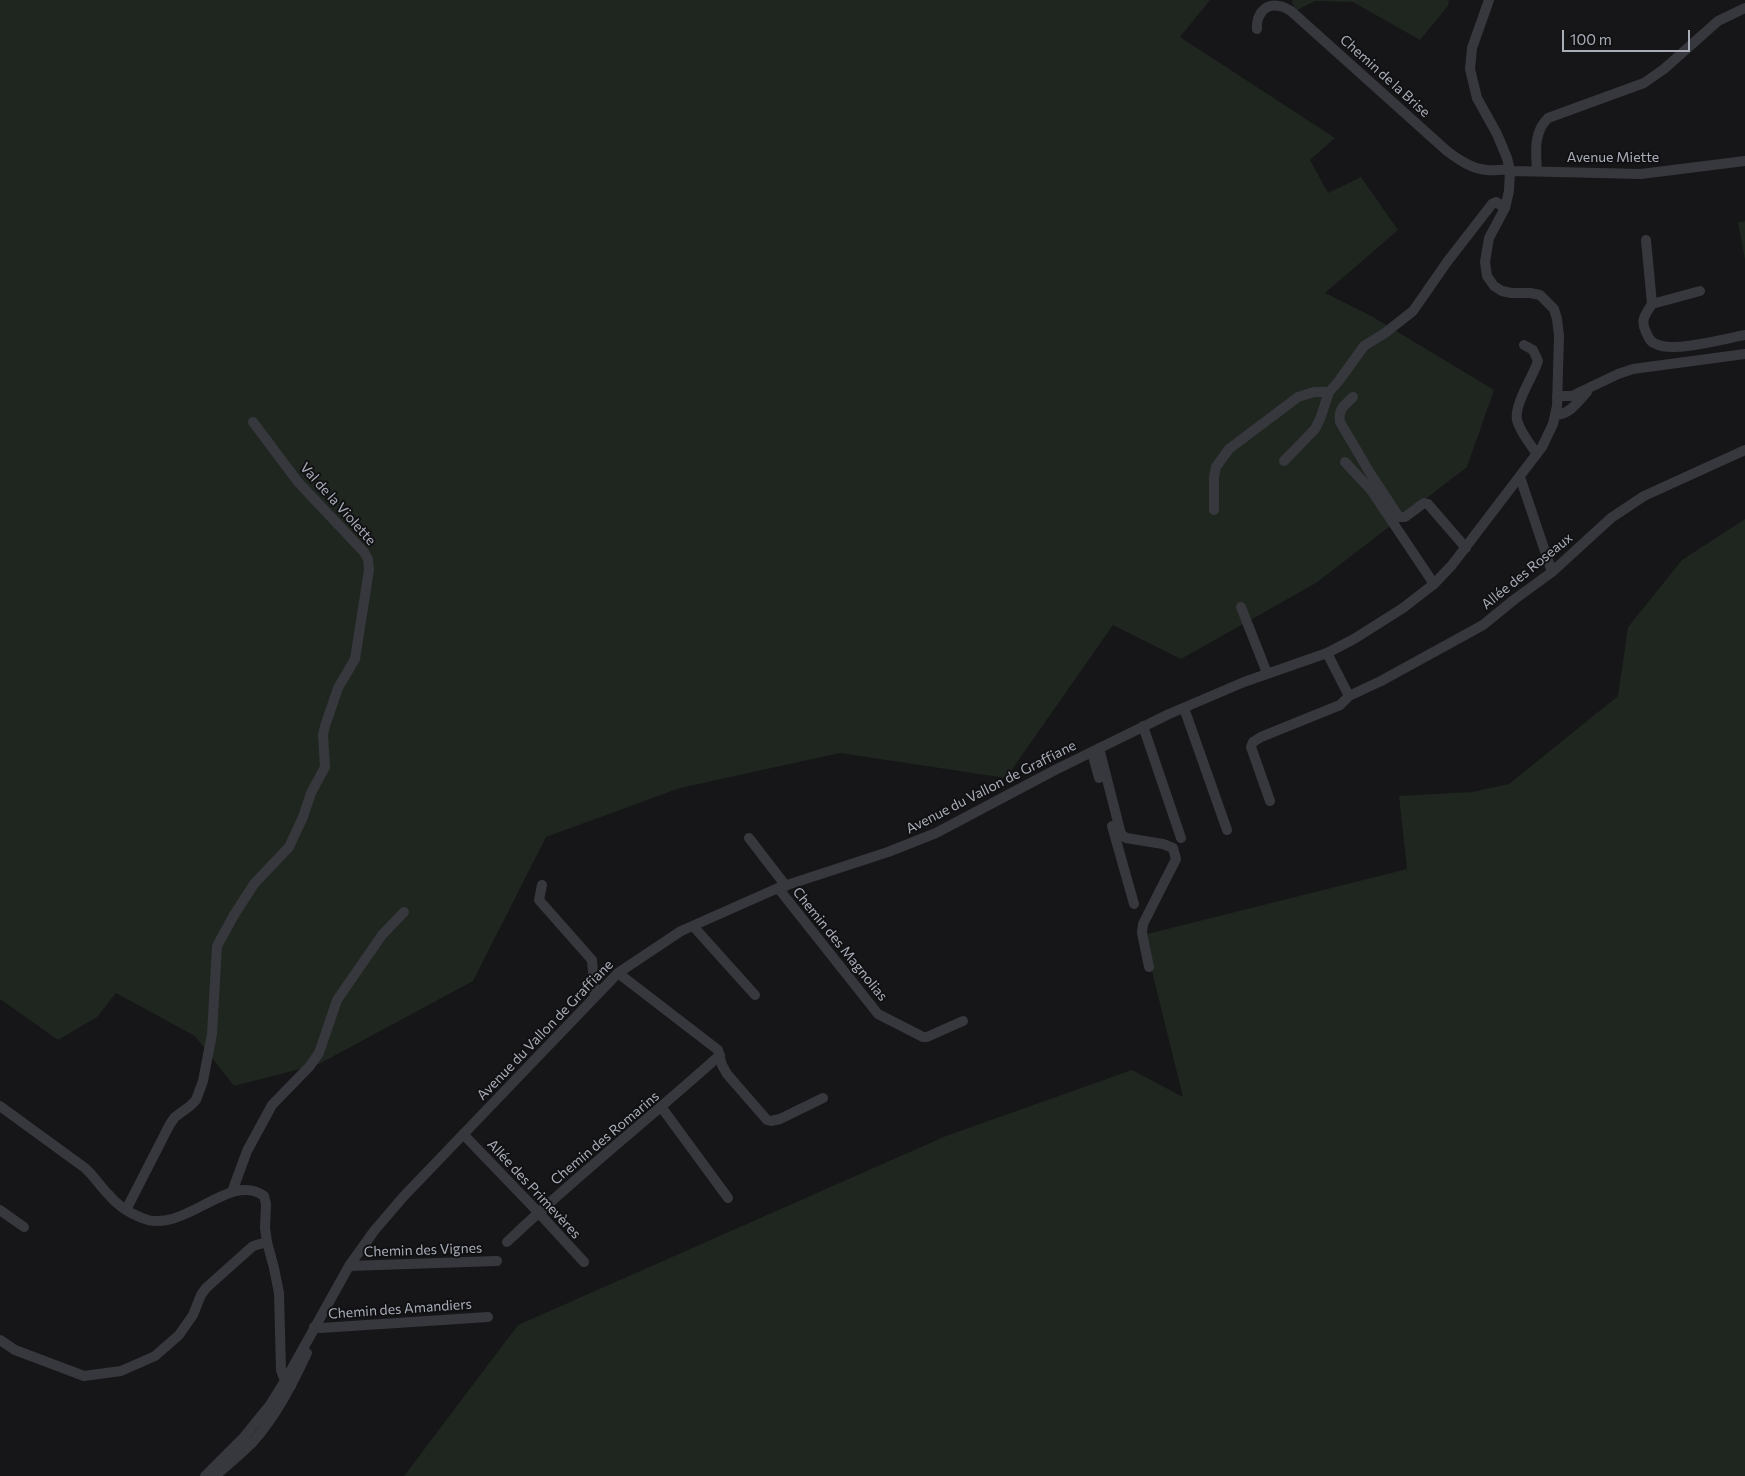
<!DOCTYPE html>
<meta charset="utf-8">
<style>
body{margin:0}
#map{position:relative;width:1745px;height:1476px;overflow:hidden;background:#161618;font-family:Commissioner,sans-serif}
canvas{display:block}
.scale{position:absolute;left:1562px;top:30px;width:128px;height:22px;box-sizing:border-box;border:2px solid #a8adb8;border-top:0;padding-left:6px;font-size:15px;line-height:18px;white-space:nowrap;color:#a8adb8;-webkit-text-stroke:4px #111113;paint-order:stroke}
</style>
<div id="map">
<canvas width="1745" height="1476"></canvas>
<div class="scale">100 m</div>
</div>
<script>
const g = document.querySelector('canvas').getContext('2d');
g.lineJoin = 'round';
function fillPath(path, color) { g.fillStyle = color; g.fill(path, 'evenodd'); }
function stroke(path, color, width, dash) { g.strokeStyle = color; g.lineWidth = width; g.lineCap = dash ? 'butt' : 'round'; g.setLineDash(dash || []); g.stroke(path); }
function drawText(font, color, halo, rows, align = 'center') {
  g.font = font + ' Commissioner,sans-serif'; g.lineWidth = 4; g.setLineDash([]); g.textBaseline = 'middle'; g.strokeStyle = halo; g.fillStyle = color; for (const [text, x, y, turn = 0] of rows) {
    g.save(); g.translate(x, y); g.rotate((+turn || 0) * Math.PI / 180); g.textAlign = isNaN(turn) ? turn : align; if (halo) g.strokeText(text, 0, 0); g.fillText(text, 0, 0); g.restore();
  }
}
fillPath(new Path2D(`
 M0,0H1210L1180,37L1335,138L1310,160L1328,193L1361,177L1398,230L1325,293L1373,317L1494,390L1467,467L1316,583L1181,659L1113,625L1006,778L840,753L680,788L546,837L473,981L319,1064L234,1086L195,1036L116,993L97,1017L58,1040L0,999Z
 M1293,0H1449L1448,6L1420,40L1353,2L1315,1L1297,10L1292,3Z
 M1745,221V260L1738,222Z
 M1745,519V1476H404L518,1325L946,1136L1132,1070L1183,1097L1143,935L1407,869L1399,796L1472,792L1509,784L1618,696L1628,627L1682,560Z`), '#1e261f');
stroke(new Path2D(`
 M1257,29C1256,16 1264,3 1279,6C1283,6 1287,9 1291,11L1447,151C1459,160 1472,169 1487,170C1498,171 1502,168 1514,171L1641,174L1745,161
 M1537,171C1536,152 1533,133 1548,118L1644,83L1664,69L1718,21L1745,8
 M1646,240L1652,304
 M1700,291L1652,304C1645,315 1640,320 1646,332C1648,337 1650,342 1656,344C1673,353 1724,339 1745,335
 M1524,345L1533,350L1538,361C1533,377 1514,404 1517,420C1520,432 1530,444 1537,454
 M1557,396H1572L1618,374L1633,369L1745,354
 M1353,397C1344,406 1338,409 1340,422L1370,473L1399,517H1405L1424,503L1428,504L1466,548
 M1556,415C1570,414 1578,402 1587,392
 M1284,461L1315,429L1320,419L1329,392L1338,382L1364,346L1385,333L1413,311L1447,262L1492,204L1496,202L1505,208
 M1345,462L1371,490L1434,584
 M1520,477L1552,572
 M1214,510V477L1216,467L1229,449L1298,397L1314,392H1329
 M1241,607L1267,673
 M1327,653L1349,696
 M1184,708L1227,830
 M1143,726L1181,838
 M1099,748L1121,834L1126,838L1163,844L1173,848L1176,859L1143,924L1142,933L1149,967
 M1092,752L1099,778
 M1270,801L1251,747L1253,742L1261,737L1340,705L1349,696L1381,681L1483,625L1515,599L1552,572L1611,518L1644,496L1745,450
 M1112,826L1134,904
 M749,838L786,886
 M542,885L539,900L592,960L595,996
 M778,888L878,1014L923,1037H927L963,1021
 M693,926L755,995
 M618,973L718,1050L722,1065L727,1074L767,1120L771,1121L780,1119L823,1098
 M0,1106L85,1168C95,1177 99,1185 108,1194C117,1205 129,1213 142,1218C183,1236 230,1170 264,1196L266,1204L265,1228L267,1242L274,1268L279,1293L281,1370L285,1381L291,1386
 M662,1108L728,1198
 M463,1134L538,1212L584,1262
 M232,1192L247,1151L272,1105L309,1067L319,1053L337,1000L382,935L404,912
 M0,1210L24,1227
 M126,1210L170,1124L175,1117L190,1106L196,1100L203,1081L212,1034L217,946L234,915L254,884L289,847L303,817L311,793L325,767L323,735L325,726L338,688L355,659L369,570L368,559L364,552L298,482L253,422
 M507,1242C575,1177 650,1118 720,1055
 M349,1266L497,1261
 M314,1327L321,1328L488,1317
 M0,1340L15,1350L84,1376L121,1371L155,1356L179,1335L193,1315L201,1295L206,1288L253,1246L267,1242
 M205,1476L244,1437L270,1405L285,1381L349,1266L374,1231L404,1196L618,973L681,931L778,888L888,852L936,833L1055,770L1169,714L1244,682L1327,653L1354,639L1403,608L1434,584L1452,565L1542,447L1553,424L1557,406L1559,336L1557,319L1554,309L1540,295L1530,293H1511L1502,291L1494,286L1487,276L1485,262L1489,238L1505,208L1509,191L1510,170L1507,158L1497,134L1477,98L1470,69L1472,48L1489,0
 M215,1476C228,1465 241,1454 253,1442C276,1416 292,1385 307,1353`), '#37383d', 10);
drawText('14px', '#a8adb8', '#111113', [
 ["Chemin de la Brise",1385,76,42],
 ["Avenue Miette",1613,157],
 ["Val de la Violette",338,504,48],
 ["Allée des Roseaux",1527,571,-39],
 ["Avenue du Vallon de Graffiane",991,787,-27],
 ["Chemin des Magnolias",840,944,51],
 ["Avenue du Vallon de Graffiane",545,1030,-46],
 ["Chemin des Romarins",605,1138,-40],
 ["Allée des Primevères",534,1189,47],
 ["Chemin des Vignes",423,1250,-2],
 ["Chemin des Amandiers",400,1309,-4]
]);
</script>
